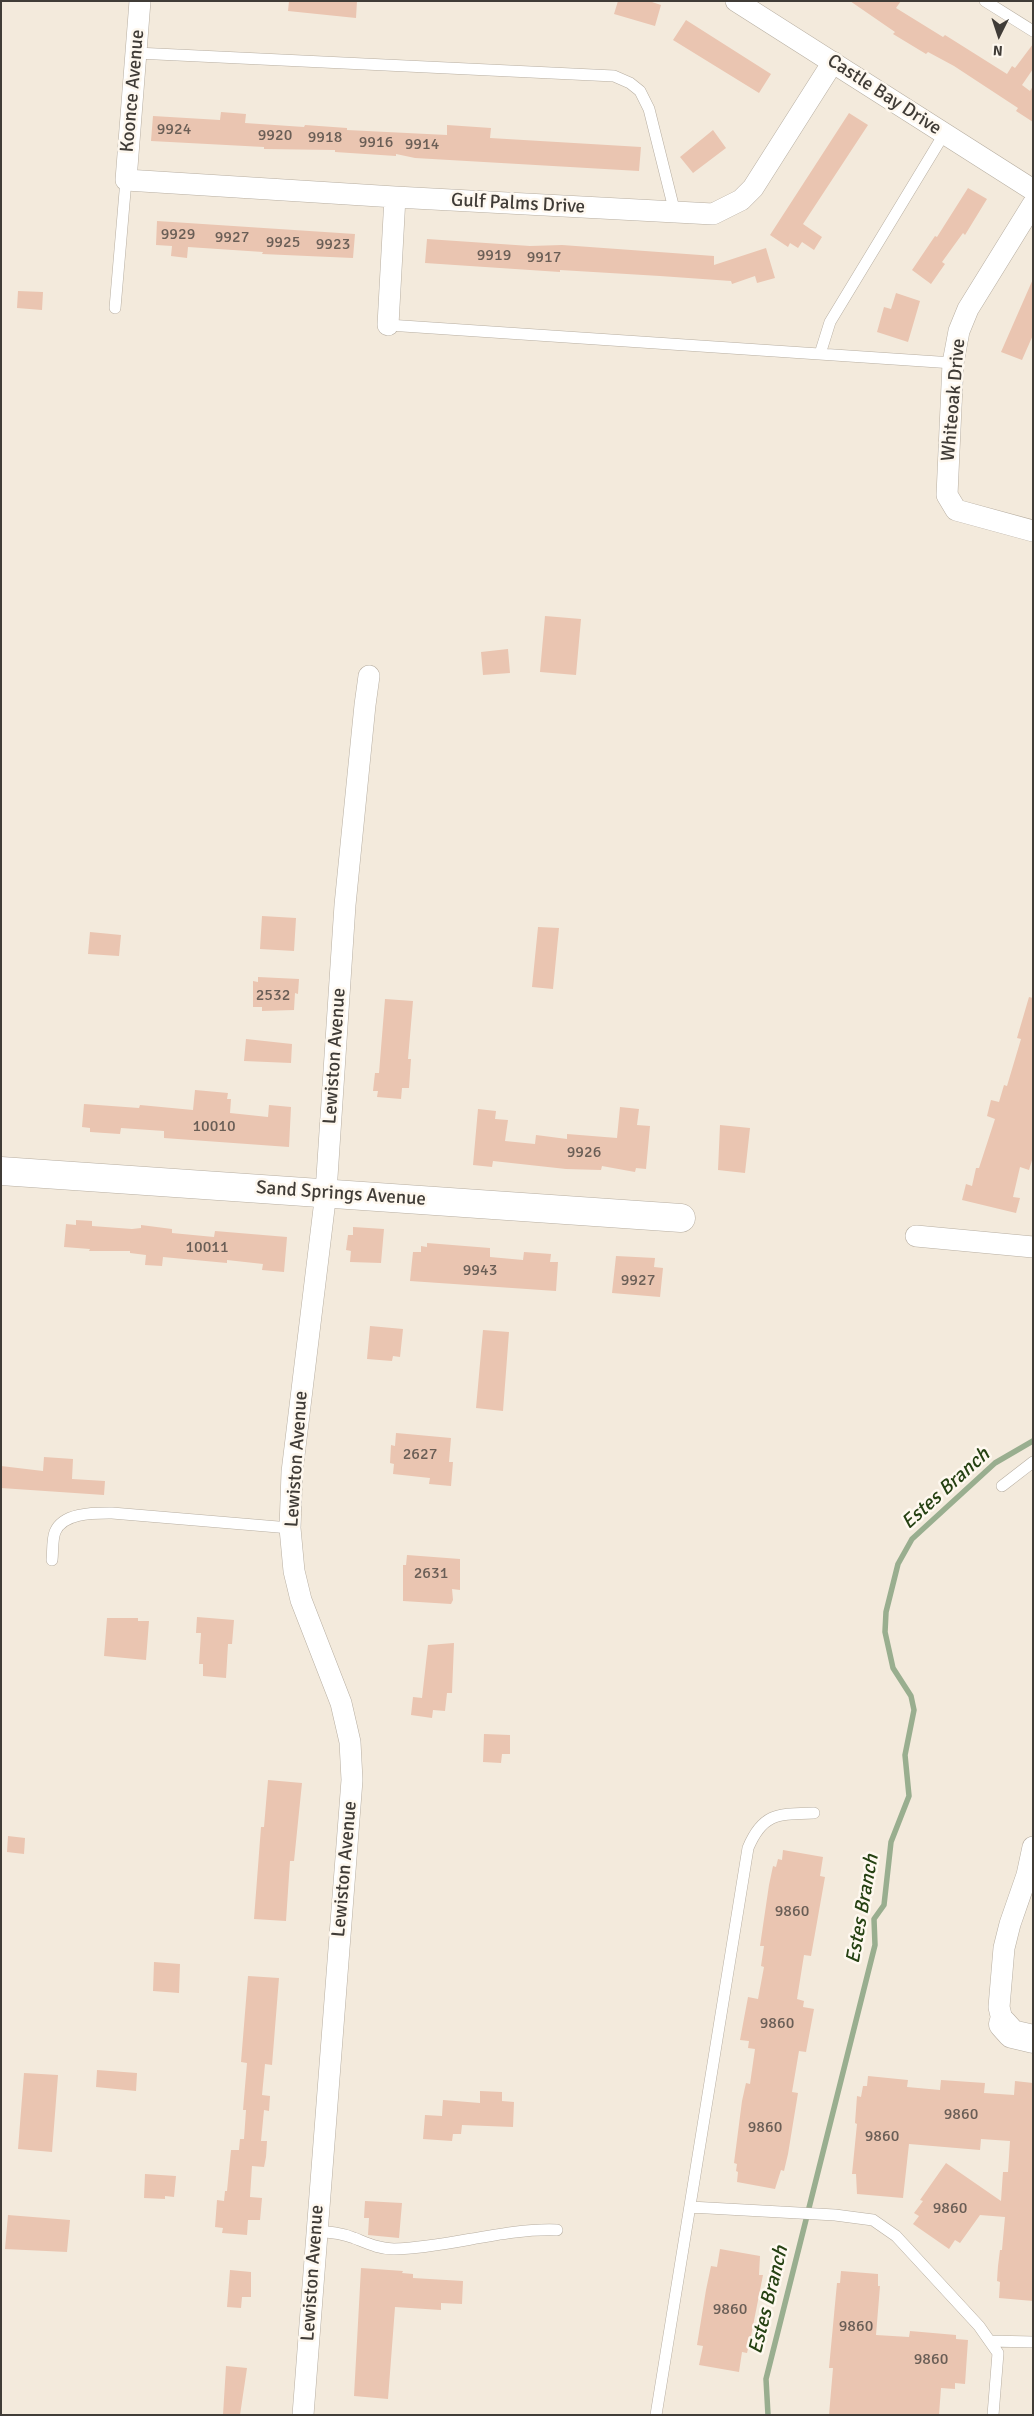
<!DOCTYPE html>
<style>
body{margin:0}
#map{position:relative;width:1034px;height:2416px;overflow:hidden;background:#f3eadc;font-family:Signika,sans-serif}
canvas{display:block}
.frame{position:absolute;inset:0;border:2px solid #403c37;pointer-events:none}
.north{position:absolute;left:974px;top:10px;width:50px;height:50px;-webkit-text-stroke:4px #fef8ef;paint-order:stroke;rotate:184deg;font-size:14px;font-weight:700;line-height:20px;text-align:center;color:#403c37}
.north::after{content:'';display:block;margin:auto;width:18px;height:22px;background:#403c37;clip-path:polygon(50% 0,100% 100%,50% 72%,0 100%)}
</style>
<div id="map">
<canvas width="1034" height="2416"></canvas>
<div class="frame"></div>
<div class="north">N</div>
</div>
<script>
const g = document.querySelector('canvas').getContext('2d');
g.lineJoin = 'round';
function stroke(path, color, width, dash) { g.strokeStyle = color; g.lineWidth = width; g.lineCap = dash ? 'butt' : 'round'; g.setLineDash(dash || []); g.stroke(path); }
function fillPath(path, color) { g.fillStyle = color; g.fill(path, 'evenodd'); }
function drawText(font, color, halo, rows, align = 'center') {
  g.font = font + ' Signika,sans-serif'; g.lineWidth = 5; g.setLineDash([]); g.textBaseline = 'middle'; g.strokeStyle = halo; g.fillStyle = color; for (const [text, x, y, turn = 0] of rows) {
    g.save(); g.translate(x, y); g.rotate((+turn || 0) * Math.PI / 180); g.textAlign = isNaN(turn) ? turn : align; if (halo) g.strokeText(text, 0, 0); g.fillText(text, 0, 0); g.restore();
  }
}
stroke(new Path2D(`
 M768,2415L766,2379L875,1945L874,1919L884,1905L891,1842L909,1796L905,1755L914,1710L911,1696L893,1668L885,1632L886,1612L898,1564L912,1539L995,1463L1033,1441`), '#99ae8f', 5.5);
fillPath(new Path2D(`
 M289,1H357L356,18L288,11Z
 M618,1H649L661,5L655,26L614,14Z
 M850,1H901L896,8L943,37L945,35L1007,74L1012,66L1015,68L1033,44V69L1022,85L1030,91L1033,86V122L1016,111L1018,108L954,66L928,52L926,54L893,34L895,32Z
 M686,20L771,74L759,93L673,40Z
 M221,112L246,114L245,123L304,127L305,125L347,128V130L447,135V125L491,128L490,138L641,147L639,171L415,158L396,154V156L335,152V150L264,149V147L151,141L153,116L220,120Z
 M849,113L868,125L803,224L822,237L814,250L802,242L798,248L790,243L788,247L770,235Z
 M713,130L726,148L693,173L680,157Z
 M968,188L987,199L965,235L963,233L942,262L945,264L931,284L912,270L935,236L937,237Z
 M157,221L355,234L353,258L262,254L263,252L188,247L187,258L171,256L172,246L156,245Z
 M427,239L530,246L562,245L714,256V265L766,248L775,278L757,283L755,276L732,284L731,281L660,276L560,270V272L425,263Z
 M1033,279V335L1022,360L1001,352Z
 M18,291L43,292L42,310L17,308Z
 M896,293L920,301L908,342L877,332L884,307L891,309Z
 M545,616L581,619L576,675L540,672Z
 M508,649L510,673L483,675L481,652Z
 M262,916L296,918L294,951L260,949Z
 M538,927L559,928L553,989L532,987Z
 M90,932L121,935L119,956L88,954Z
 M258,977L299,979L298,994L295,993L294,1010L262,1011V1007H253V981L258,982Z
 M1029,997L1033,998V1157L1029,1170L1020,1167L1013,1197L1020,1198L1016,1213L962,1200L966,1184L972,1186L976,1168H979L995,1119L987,1116L991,1100L999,1102L1004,1085L1007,1086L1021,1039L1017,1038Z
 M385,999L413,1001L408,1059H411L409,1088H402L401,1099L377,1097L378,1091H373L375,1073H379Z
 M246,1039L292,1044L291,1063L244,1061Z
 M195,1090L228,1093L227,1099H231L230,1113L268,1117L269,1105L291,1107L289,1147L164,1138V1131L121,1128L120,1134L90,1132V1128L82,1127L84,1104L139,1108L140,1105L193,1110Z
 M620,1107L639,1109L637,1125L650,1126L646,1169L636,1168L635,1172L602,1166L601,1170L566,1169L493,1161L492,1167L473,1165L478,1109L496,1111L495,1119L508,1120L505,1141L535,1144L536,1135L567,1139V1134L617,1138Z
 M720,1125L750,1128L745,1173L718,1170Z
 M76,1220L92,1221V1226L132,1229L141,1228V1225L172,1229V1233L214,1237L215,1231L287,1237L284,1272L262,1270L263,1264L227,1260V1263L163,1257L162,1266L145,1265L146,1255L130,1253V1251H89L90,1249L64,1247L66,1224L76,1225Z
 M353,1227L384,1229L381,1263L350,1262L351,1251L346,1250L348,1235H353Z
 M427,1243L490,1248V1257L523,1260L524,1252L551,1254L550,1262H558L556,1291L410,1281L413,1252H421V1246L427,1247Z
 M616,1256L655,1258L654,1267L663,1268L660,1297L612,1293Z
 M370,1326L403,1329L400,1357L393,1356L392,1361L367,1359Z
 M483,1330L509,1332L503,1411L476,1408Z
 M396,1433L451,1438L449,1462H453L451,1486L429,1484L430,1478L393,1474L394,1464L390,1463L391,1445L395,1446Z
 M44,1457L73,1459L72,1479L105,1481L104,1495L1,1488V1466L43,1471Z
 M407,1555L460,1559V1590L452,1589L453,1600L451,1604L403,1601V1565H406Z
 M197,1617L234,1620L232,1644H228L226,1678L203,1676V1664H199L201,1633H196Z
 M107,1618H138V1621H149L146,1660L104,1656Z
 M454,1643L452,1693H447L445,1711L433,1710L432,1718L411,1715L413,1697L422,1698L428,1645Z
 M484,1734L510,1735V1754H502L501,1763L483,1762Z
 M268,1780L302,1783L294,1861H290L286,1921L254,1919L261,1827H264Z
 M8,1836L25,1838L24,1854L7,1852Z
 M783,1850L823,1857L820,1876L825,1877L811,1956L804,1955L797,1999L804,2001L803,2007L814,2009L806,2052L799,2051L792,2092L798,2093L788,2154L784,2171L781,2170L775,2189L737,2182L738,2172L736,2171L737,2164L734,2163L742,2101L746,2083L750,2084L755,2049L748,2048L749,2041L740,2040L748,1997L758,1999L764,1967L761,1966L764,1946H760L769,1885L773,1866L776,1867L778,1859L782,1860Z
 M154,1962L180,1964L179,1993L153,1991Z
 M248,1976L279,1978L272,2065L265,2064L262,2095L270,2096L269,2111L264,2110L261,2141H267L266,2157L264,2167L252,2166L250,2197L262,2198L260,2220H248L247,2235L222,2233L223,2228L215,2227L217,2200L224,2201L225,2191H227L231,2150H239L240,2139H244L246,2110H243L247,2063L241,2062Z
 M97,2070L137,2073L136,2091L96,2087Z
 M24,2073L58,2075L52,2152L18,2149Z
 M868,2076L908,2080L907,2087L940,2090L941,2080L985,2083L984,2093L1014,2095L1015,2081L1033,2083V2301L999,2298L1000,2282L997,2281L998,2266L1000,2250H1002L1005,2217L980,2215L960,2243L955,2240L949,2249L913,2224L919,2216L914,2213L923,2201L920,2200L946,2163L1001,2201L1003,2172H1008L1010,2141L981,2139L980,2150L909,2144L903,2198L857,2194L856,2174H852L857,2124L855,2123L857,2096L861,2097L863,2086H867Z
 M480,2091L502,2092V2101L514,2102L513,2127L462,2125L461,2134H453L452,2141L423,2139L425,2115L442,2116L443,2100L480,2103Z
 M145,2174L176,2176L174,2197L165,2196V2199L144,2198Z
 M365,2201L402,2203L399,2238L368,2235L369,2218H364Z
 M8,2215L70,2220L67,2252L5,2249Z
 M720,2249L760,2256L759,2275H763L751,2336L747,2353L742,2352L739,2372L699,2365L703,2346L697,2345L706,2290L711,2266L717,2267Z
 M361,2268L403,2271L402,2273L413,2274V2278L463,2281L462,2304L441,2303V2310L395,2307L388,2399L354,2396Z
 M230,2270L251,2272V2297H242L241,2308L227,2307Z
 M841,2271L878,2274V2286H880L876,2335L909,2337L910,2331L956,2335V2339L968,2340L965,2384L955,2383V2389L941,2388L939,2415H829L833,2368H829L837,2283H840Z
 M226,2366L247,2368L240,2415H223Z`), '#eac5b1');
const service = new Path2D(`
 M985,1L1033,31
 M136,53L614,76L630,83L640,91L649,109L675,213
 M115,308L126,180
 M388,325L953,363
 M820,354L830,322L944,134
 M1002,1486L1033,1462
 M52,1560C53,1551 52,1540 55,1532C63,1512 95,1513 112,1513L290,1528
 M690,2207L835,2215L873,2220L896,2236L979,2326L998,2353L993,2415
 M316,2231C329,2232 342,2233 354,2238C367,2243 379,2249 394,2249C448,2248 502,2228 557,2230
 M990,2341L1033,2342
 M656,2415L748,1848C763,1812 779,1814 814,1813`);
const minor = new Path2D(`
 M140,1L126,180L395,197L713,214L741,200L753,188L833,62
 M736,1L1033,190
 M1033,204L968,309L959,331L953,363L947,495L956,510L1033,531
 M388,325L395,197
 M916,1236L1033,1247
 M1003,2024L999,2007L1004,1948L1010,1924L1027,1875L1033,1847
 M303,2415L352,1780L350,1742L341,1703L301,1600L294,1571L290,1528L292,1472L326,1192L345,905L365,705L369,676`);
const tertiary = new Path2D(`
 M1,1171L681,1218
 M1003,2024L1012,2034L1033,2039`);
stroke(service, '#b7aea1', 12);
stroke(minor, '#b7aea1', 22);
stroke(tertiary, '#b7aea1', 29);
stroke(service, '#fff', 11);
stroke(minor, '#fff', 21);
stroke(tertiary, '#fff', 28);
drawText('16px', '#6a5e56', null, [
 ["9924",174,130],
 ["9920",275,136],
 ["9918",325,138],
 ["9916",376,143],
 ["9914",422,145],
 ["9929",178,235],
 ["9927",232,238],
 ["9925",283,243],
 ["9923",333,245],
 ["9919",494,256],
 ["9917",544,258],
 ["2532",273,996],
 ["10010",214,1127],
 ["9926",584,1153],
 ["10011",207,1248],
 ["9943",480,1271],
 ["9927",638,1281],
 ["2627",420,1455],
 ["2631",431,1574],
 ["9860",792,1912],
 ["9860",777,2024],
 ["9860",961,2115],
 ["9860",765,2128],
 ["9860",882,2137],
 ["9860",950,2209],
 ["9860",730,2310],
 ["9860",856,2327],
 ["9860",931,2360]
]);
drawText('19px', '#403c37', '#fef8ef', [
 ["Koonce Avenue",133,91,-85],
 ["Castle Bay Drive",884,95,33],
 ["Gulf Palms Drive",518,204,3],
 ["Whiteoak Drive",954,400,-85],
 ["Lewiston Avenue",335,1056,-86],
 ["Sand Springs Avenue",341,1194,4],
 ["Lewiston Avenue",297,1459,-86],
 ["Lewiston Avenue",345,1869,-85],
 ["Lewiston Avenue",313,2273,-86]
]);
drawText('italic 20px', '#254112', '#fef8ef', [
 ["Estes Branch",946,1489,-42],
 ["Estes Branch",863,1909,-80],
 ["Estes Branch",769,2300,-76]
]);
</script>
